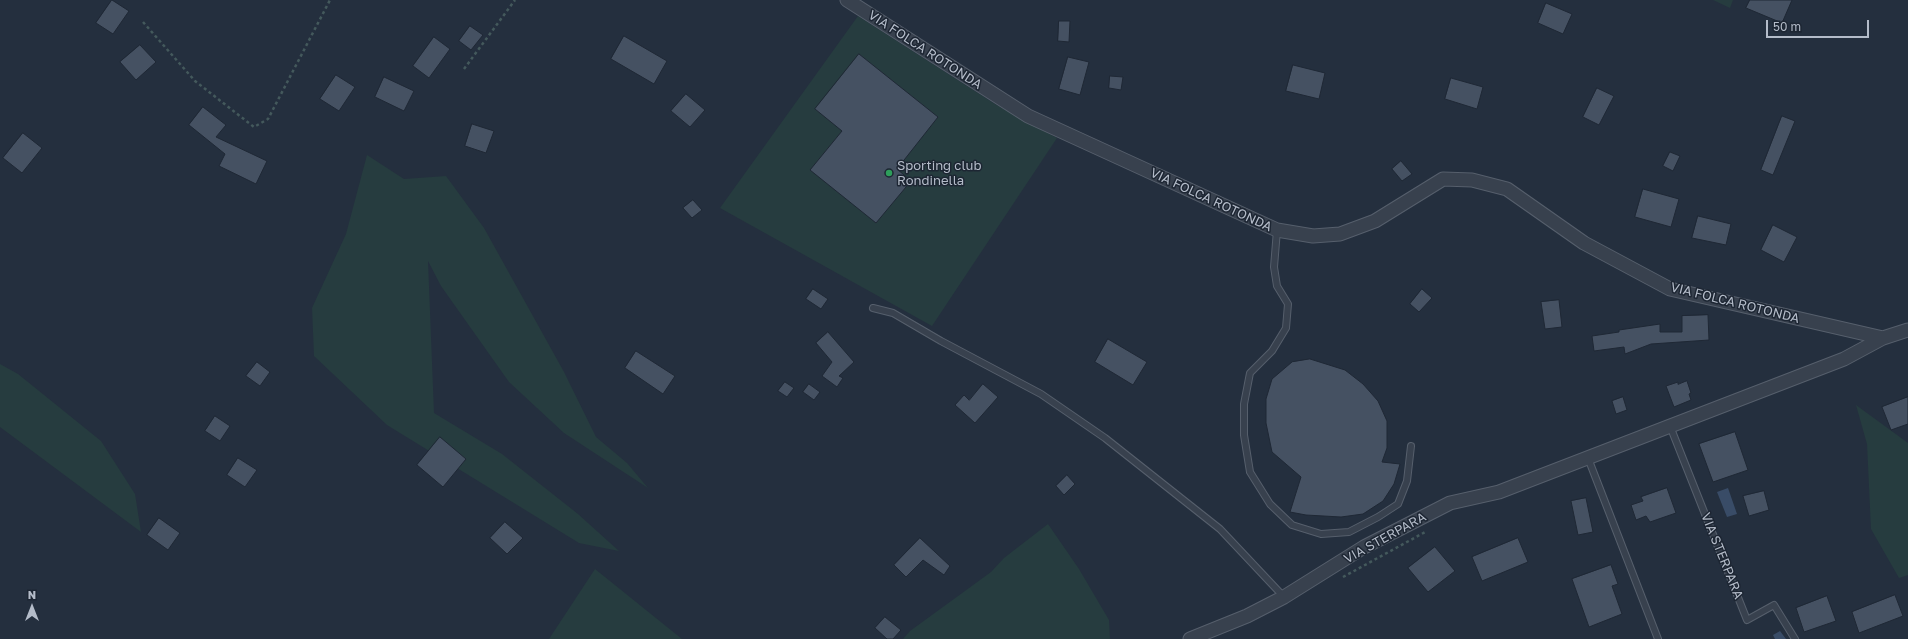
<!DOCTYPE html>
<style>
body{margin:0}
#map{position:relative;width:1908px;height:639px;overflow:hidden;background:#242f3e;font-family:"Golos Text",sans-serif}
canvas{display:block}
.north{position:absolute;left:12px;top:587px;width:40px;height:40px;-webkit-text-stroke:3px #1d2633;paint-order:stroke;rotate:0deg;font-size:11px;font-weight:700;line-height:16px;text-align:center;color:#b4bcc9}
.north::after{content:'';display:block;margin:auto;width:14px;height:18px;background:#b4bcc9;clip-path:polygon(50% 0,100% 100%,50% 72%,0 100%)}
.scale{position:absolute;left:1766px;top:20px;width:103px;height:18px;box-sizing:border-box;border:2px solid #b4bcc9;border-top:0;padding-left:5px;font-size:12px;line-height:14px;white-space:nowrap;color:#b4bcc9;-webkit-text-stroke:3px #1d2633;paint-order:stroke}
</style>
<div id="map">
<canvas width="1908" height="639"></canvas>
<div class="north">N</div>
<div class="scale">50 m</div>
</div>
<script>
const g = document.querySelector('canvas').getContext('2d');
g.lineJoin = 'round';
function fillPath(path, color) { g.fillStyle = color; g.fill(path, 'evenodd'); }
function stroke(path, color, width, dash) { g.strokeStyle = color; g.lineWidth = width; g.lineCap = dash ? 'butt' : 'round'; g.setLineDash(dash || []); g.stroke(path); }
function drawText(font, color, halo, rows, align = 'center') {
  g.font = font + ' "Golos Text",sans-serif'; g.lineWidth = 3; g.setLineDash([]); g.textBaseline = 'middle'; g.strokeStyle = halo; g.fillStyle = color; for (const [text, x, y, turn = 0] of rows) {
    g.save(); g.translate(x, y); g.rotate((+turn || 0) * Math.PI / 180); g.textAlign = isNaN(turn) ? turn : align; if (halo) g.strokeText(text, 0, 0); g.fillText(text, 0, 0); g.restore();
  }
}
fillPath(new Path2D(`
 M1713,0H1733L1730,8Z
 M858,16L995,104L1057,138L932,326L720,208Z
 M367,155L404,179L446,176L484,228L564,372L596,437L627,463L648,488L564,433L509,382L441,286L428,261L434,413L502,454L578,514L619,551L579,543L387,425L314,356L312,308L346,234Z
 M0,364L18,374L101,441L135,494L141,532L0,427Z
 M1856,405L1908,443V575L1899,578L1871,529L1867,444Z
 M1048,524L1079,569L1109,620L1110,639H903L910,631L991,572L1004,558Z
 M595,569L682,639H549Z`), '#263c3f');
fillPath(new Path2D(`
 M1728,488L1737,514L1727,517L1717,492Z
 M1780,631L1786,639H1775L1773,635Z`), '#394c67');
const building = new Path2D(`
 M112,0L129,11L113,34L96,23Z
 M1750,0H1792L1782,23L1746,8Z
 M1546,3L1572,14L1563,34L1538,23Z
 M1059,21H1070L1069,42L1058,41Z
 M470,26L483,35L471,50L459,41Z
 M624,36L667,61L654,84L611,59Z
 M434,37L450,49L429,78L413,66Z
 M140,45L156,62L136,80L120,62Z
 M859,54L938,117L897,169L911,181L876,223L810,170L842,131L815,109Z
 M1068,57L1089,62L1080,95L1059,89Z
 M1293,65L1325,73L1319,99L1286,91Z
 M336,75L355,87L339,111L320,99Z
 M1110,76L1123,77L1121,90L1109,88Z
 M384,77L414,91L404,111L375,97Z
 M1451,78L1483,87L1477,109L1445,99Z
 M1597,88L1614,96L1599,125L1583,117Z
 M686,94L705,110L690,127L671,111Z
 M203,107L226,125L216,137L267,161L256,184L219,166L225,154L189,125Z
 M1782,116L1795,121L1773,175L1761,170Z
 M472,124L494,131L486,153L465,146Z
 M23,133L42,148L22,173L3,158Z
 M1670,152L1680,156L1673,171L1663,166Z
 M1401,161L1412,174L1402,181L1392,169Z
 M1643,189L1679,199L1671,227L1635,217Z
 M693,200L702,210L692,218L683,208Z
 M1698,216L1731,224L1726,245L1692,238Z
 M1773,225L1797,237L1784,262L1761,250Z
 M813,289L828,299L821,309L806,299Z
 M1422,289L1432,298L1419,312L1410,304Z
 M1559,300L1562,327L1545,329L1541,302Z
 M1708,315L1709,340L1651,344L1625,354L1624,347L1594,351L1592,336L1619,332V330L1660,324V332H1682V316Z
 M828,332L854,362L839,376L843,378L837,387L822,376L832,362L816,343Z
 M1108,339L1147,362L1133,385L1095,362Z
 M636,351L675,376L663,394L625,368Z
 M1310,359L1345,370L1363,384L1378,401L1387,421V448L1382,462L1400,464L1394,484L1383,501L1363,514L1341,517L1306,515L1290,512L1301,477L1272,452L1266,423V399L1272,379L1292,362Z
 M257,362L270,372L260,386L246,376Z
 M1687,381L1691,393L1689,394L1691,400L1674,407L1666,386L1678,382V384Z
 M785,382L794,388L787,397L778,391Z
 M809,384L820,392L814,400L803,392Z
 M983,384L998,397L975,423L955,405L964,395L969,400Z
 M1623,397L1627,410L1616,414L1612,401Z
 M1908,397V424L1891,430L1882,407Z
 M215,416L230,426L220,441L205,431Z
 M1735,432L1748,470L1713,482L1699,444Z
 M440,437L466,459L443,487L417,465Z
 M238,458L257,470L245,487L227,475Z
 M1067,475L1075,484L1064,495L1056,486Z
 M1667,488L1676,513L1650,522L1646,516L1636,520L1631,505L1643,501L1641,497Z
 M1764,491L1769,510L1749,516L1743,496Z
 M1586,498L1593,532L1578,535L1571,501Z
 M159,518L180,533L168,550L147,535Z
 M505,522L523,538L507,554L490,538Z
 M920,538L950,566L944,575L923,560L906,577L894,565Z
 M1518,538L1528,562L1482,581L1472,557Z
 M1435,547L1455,571L1428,592L1408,568Z
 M1611,565L1618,584L1612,586L1622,614L1589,627L1572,579Z
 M1895,595L1903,616L1859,633L1852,612Z
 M1827,596L1836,621L1804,632L1796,608Z
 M885,617L901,630L893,639H887L875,628Z`);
fillPath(building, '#455162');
stroke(building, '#1f2835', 1);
const lane = new Path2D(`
 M1277,230L1274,267L1277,286L1288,304L1286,328L1272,351L1250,373L1244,404V435L1250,472L1270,504L1292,525L1321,534L1349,532L1378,517L1398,504L1407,481L1411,446
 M873,308L893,313L941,341L1041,394L1105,438L1220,529L1284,597
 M1670,426L1747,620L1774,605L1795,639
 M1588,458L1658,639`);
const street = new Path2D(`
 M847,0L1028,116L1277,230L1313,236L1340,234L1375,221L1443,179L1472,180L1507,189L1584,243L1670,289L1883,338
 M1190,639L1247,616L1284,597L1364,547L1450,503L1499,492L1844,359L1883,338L1908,330`);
stroke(lane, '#565f6c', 8);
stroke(street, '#565f6c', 15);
stroke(new Path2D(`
 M143,22L195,81L254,127L268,119L330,0
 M464,69L515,0
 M1343,577L1427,531`), '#44595c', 2.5, [3, 3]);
stroke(lane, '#38414e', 6);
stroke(street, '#38414e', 13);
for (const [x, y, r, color] of [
 [889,173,4,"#2e9e5b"]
]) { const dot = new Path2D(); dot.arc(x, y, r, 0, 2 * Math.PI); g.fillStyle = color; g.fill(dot); stroke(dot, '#1d2633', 1.5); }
drawText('13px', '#b4bcc9', '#1d2633', [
 ["VIA FOLCA ROTONDA",925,50,33],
 ["VIA FOLCA ROTONDA",1211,200,25],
 ["VIA FOLCA ROTONDA",1735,303,14],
 ["VIA STERPARA",1385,538,-29],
 ["VIA STERPARA",1722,556,68]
]);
drawText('13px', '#b4bcc9', '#1d2633', [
 ["Sporting club",897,166],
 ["Rondinella",897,181]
], 'left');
</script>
